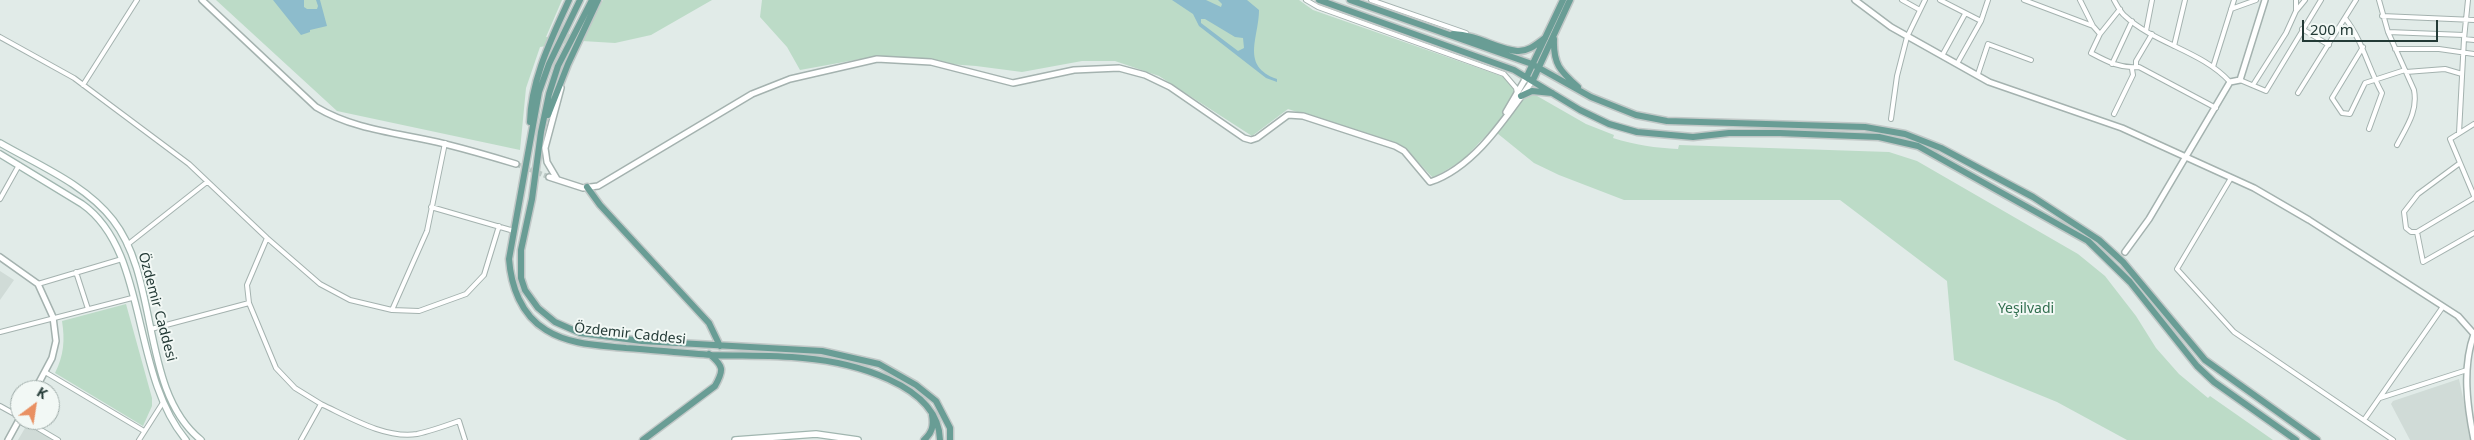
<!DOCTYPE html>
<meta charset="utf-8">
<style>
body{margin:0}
#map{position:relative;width:2474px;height:440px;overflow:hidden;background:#e1ebe8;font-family:"Noto Sans",sans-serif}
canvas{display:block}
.north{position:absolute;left:10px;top:380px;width:50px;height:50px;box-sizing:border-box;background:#f2f8f5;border:1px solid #9faca9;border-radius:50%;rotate:31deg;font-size:14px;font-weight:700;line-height:20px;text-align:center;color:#233a36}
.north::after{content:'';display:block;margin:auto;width:18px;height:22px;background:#e99062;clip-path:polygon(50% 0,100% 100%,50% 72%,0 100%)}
.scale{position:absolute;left:2302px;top:20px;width:136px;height:22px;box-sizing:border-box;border:2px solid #233a36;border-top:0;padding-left:6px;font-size:15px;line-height:18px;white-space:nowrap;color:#233a36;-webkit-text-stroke:4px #f2f8f5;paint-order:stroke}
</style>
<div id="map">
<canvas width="2474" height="440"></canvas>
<div class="north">K</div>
<div class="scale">200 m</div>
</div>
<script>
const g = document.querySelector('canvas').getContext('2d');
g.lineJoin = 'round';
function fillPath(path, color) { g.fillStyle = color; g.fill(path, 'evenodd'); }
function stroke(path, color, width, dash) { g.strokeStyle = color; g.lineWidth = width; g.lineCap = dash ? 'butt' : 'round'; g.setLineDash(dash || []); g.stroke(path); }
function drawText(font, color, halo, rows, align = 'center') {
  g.font = font + ' "Noto Sans",sans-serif'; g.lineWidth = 4; g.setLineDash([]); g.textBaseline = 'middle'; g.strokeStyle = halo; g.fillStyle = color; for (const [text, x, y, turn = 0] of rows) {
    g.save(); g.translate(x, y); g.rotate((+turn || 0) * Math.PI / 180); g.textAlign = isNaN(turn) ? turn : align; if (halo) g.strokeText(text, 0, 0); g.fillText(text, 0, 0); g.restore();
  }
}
fillPath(new Path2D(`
 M0,271L14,280L0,300Z
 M2459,379L2472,440H2410L2391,404L2393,401Z
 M30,427L52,440H18L25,428Z`), '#d0dbd7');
fillPath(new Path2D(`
 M216,0H562L546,37L586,32L603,0H712L651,35L615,43L582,41L540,47L526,88L520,150L337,111Z
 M762,0H1299L1313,10L1504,77L1586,124L1614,135L1613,138C1635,145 1656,148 1678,149L1679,145L1889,152L1917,161L2078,254L2105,276L2136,316L2156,348L2179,374L2208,398L2210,396L2273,440H2127L2057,402L1954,360L1947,281L1840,200H1624L1559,175L1534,163L1492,129L1463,160L1433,178L1404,147L1288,109L1252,136L1159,76L1115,61H1082L1022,72L976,66L866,58L800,70L787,47L760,17Z
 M126,304L152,398V406L143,426L55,373C64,355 65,340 62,321Z`), '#bcdbc7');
fillPath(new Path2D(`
 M273,0H304V7L307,9H317L318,6L316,0H320L327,26L310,30V32L301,35Z
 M1172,0H1206L1221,7L1222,4L1218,0H1247L1259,10C1259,38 1240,66 1277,79V82L1266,78L1199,26L1193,14ZM1201,19H1205L1235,37L1243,38L1244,48L1238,51L1201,23Z`), '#8dbccc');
stroke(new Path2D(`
 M516,164L549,177`), '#bbc8c4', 5, [5, 2.5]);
const minor = new Path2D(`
 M1306,0L1318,7L1504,74L1516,88L1517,93
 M1371,0L1466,33
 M1902,0L1920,10
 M1940,0L1981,21
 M2024,0L2093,26
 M2080,0L2093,26L2100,34
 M2114,0C2117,5 2120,12 2125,16C2155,44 2202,51 2230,82
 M2379,0L2388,32L2414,90C2418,111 2407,126 2397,145
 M2120,9L2100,34L2091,53C2108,62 2121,69 2139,67L2216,108
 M2231,9L2256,0
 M2296,10V0
 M2382,16L2474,20
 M2345,18C2363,41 2368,68 2382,93L2369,129
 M2302,29L2329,45
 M2146,31L2152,0
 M2388,32L2464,35
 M0,37L74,78L189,164L267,238L320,284L350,300L392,310L419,311L466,294L484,275L499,226
 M2464,39L2474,40
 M2174,46L2185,0
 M2363,47L2332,98L2342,113L2350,114L2365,83L2405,70
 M2395,49H2439L2474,54
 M1943,54L1965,14
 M1958,62L1981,21L1988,0
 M2112,64L2132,21
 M2136,67V61L2152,34
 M2213,67L2234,0
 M2406,72L2445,69L2462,74
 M1978,74L1988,44L2031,60
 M2240,80L2266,91L2321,0
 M83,85L137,0
 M2253,85L2286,33L2296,11L2305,0
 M2298,93L2356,0
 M2114,114L2133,75L2132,69
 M1891,119L1897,76L1907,37L1925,0
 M2474,124L2450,139L2474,196
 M2459,133L2464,39L2468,0
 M2460,163L2418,194L2404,212L2406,228L2411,232H2417L2474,198
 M2231,178L2177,269L2234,332L2393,440
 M0,199L19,165
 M431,207L514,231
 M2417,232L2423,262L2474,233
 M267,238L247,285L249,303L276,368L295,388L321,404L301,440
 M127,245L207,182
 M76,272L88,309
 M38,284L122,259
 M392,310L427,231L445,143
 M151,329L249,303
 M0,332L132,298
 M45,372L144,431
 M2380,398L2467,370
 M321,404C349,417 385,439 417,434C431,431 445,426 459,421L465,440
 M0,406L20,417
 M24,420L58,440
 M2364,420L2442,308
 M139,440L162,404`);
const tertiary = new Path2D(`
 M202,0L316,107C356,131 401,133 445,144C469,150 493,157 516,164
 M1855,0L1891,27L1989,82L2122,128L2254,188L2309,220L2458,316L2474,334
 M1506,112L1527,76
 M549,177L583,188L598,186L752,94L790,79L877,59L931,62L1013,83L1074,70L1119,68L1145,75L1170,87L1244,138L1251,140L1257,138L1288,115L1303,116L1395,146L1404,151L1430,182C1475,167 1506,117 1533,80
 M557,179L547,162L545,148L561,88
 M2125,252L2149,219L2230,82L2240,80L2265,0
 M0,257L38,284L53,317L56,341L52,358L35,390
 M8,440L20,418
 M2474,440C2467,406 2462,367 2474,334`);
const secondary = new Path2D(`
 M0,143C38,165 85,184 113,220C160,280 140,391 201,440
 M0,154L82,204C149,251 130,373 186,440
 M735,440L816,434L858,440`);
const primary = new Path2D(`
 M580,0L549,64L539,92L509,259C511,286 521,315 546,330C570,345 598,345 626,348C654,350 683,353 712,355C742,356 773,355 803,358C849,362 939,383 940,440
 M592,0L558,66L549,94L541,132L532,199L521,250V278L525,290L538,308L555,322L580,333L642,341L822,351L879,364L916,385L936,401L950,428V440
 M1319,0L1514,70L1580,110L1609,124L1637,132L1693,137L1729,133H1780L1879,137L1918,146L2088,241L2130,282L2197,366L2214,382L2296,440
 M1350,0L1532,64L1591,97L1636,115L1667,121L1865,127L1905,134L1941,148L2033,197L2099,240L2123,262L2205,360L2317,440
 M1453,34C1478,35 1496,49 1517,51C1528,52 1537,44 1545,38
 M1554,39C1553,64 1560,71 1578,87
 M1527,76L1563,0
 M1533,80L1570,0
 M1521,96L1532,91L1552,93
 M548,115L568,64L598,0
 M530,122C531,79 552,38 569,0
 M587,187L600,205L709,323L720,346
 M643,440L715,386C724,370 724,366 709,354
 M924,440C932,433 934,426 932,415`);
stroke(minor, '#a4b2af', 6);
stroke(tertiary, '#a4b2af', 8);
stroke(secondary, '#a1b6b0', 8);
stroke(primary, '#c1c8c7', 9);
stroke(minor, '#fff', 4);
stroke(tertiary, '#fff', 5);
stroke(secondary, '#fff', 5.5);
stroke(primary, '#699d95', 6);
drawText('14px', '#233a36', '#f2f8f5', [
 ["Özdemir Caddesi",157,307,75],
 ["Özdemir Caddesi",630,334,6]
]);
drawText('14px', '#306e4e', '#f2f8f5', [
 ["Yeşilvadi",2026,309]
]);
</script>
